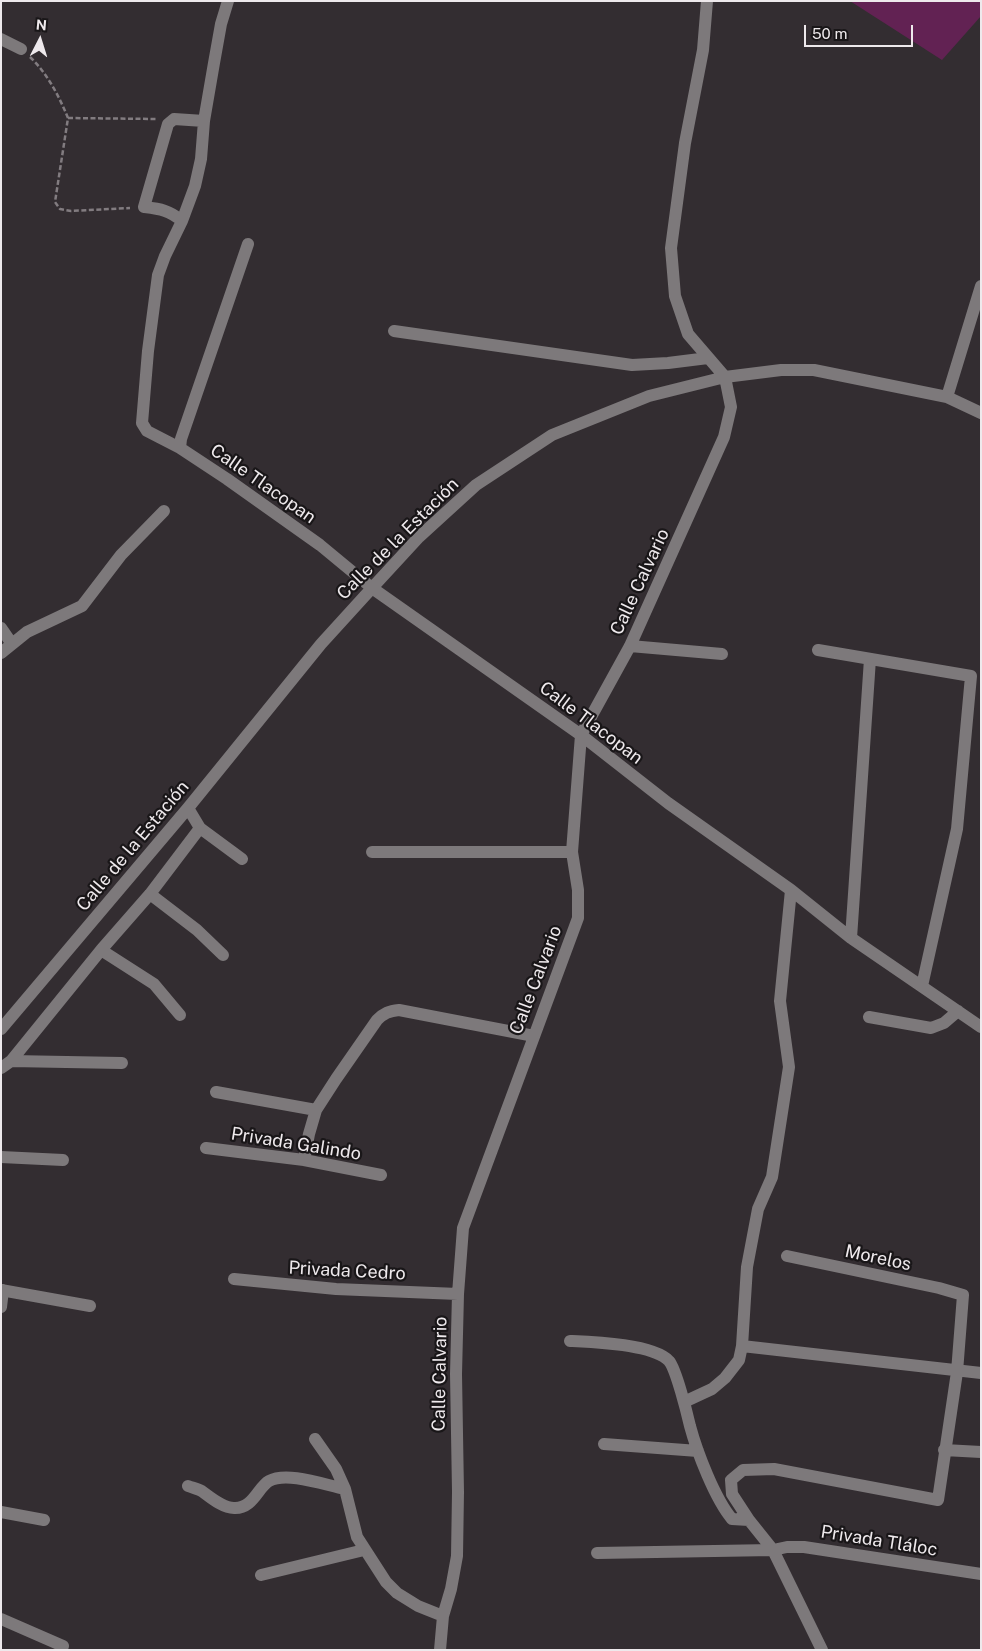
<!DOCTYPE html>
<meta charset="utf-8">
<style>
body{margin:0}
#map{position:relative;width:982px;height:1651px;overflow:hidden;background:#332d31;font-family:"Public Sans",sans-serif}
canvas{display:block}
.frame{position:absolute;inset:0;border:2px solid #eee9ec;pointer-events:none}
.north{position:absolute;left:15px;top:15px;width:50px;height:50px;-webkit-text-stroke:4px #191618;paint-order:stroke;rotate:5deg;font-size:14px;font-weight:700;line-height:20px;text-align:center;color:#eee9ec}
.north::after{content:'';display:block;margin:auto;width:18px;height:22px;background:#eee9ec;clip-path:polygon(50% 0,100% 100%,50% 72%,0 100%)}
.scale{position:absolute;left:804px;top:25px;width:109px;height:22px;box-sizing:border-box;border:2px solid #eee9ec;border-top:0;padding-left:6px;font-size:15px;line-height:18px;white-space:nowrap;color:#eee9ec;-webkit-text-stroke:4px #191618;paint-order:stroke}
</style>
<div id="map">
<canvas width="982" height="1651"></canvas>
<div class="frame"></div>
<div class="north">N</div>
<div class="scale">50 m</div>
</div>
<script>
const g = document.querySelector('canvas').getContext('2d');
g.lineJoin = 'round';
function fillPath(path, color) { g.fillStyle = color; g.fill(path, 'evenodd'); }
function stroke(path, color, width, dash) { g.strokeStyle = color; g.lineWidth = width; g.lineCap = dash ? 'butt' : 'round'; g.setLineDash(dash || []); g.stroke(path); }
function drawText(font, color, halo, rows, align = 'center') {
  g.font = font + ' "Public Sans",sans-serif'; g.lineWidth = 4.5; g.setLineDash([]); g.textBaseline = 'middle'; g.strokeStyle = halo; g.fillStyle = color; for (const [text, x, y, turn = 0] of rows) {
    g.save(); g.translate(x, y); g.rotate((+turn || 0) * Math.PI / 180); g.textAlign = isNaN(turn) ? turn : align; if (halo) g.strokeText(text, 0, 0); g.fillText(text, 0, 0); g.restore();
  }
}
fillPath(new Path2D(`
 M850,1H981V16L942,60Z`), '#622253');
stroke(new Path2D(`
 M30,57C47,73 59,96 68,118L55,202L60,209L71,211L130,208
 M68,118L156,119`), '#827c80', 2.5, [5, 2.5]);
stroke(new Path2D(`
 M228,1L221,24L214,63L204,121L201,159L195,186L182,221L165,256L158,275L148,351L142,423L147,431L180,448L227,479L320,545L372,588L581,735L668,803L791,890L851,938L981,1027
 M707,1L703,50L685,143L671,248L675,296L688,334L725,377
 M1,39L21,49
 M182,221C169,210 160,209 144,207L168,124L174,119L204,121
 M394,331L632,365L668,363L708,358
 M947,397L981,286
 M180,448L181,439L248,244
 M1,628L12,644
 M630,646L722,654
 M818,650L971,676L957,829L922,986
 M1,653L27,632L82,606L121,555L164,511
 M200,828L242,859
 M372,852H572
 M150,894L197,930L223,955
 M851,938L870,659
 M101,950L154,984L180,1015
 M869,1017L931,1028L944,1023L958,1011
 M1,1029L188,808L321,644L372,588L419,537L476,485L552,435L649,396L725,377L781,370H814L947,397L981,413
 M11,1061L122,1063
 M1,1068L11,1061L101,950L150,894L200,828L188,808
 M216,1092L316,1110
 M206,1148L304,1160L381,1175
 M1,1157L63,1160
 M304,1160L309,1134L316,1110L336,1079L377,1020C384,1013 389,1011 399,1010L534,1036
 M234,1279L336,1289L458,1294
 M1,1290L90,1306
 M1,1307L3,1290
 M570,1341C593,1342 653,1344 669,1361C676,1369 687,1413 690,1426C697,1452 715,1499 732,1519L749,1520L773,1550L822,1650
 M742,1346L981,1373
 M684,1402L712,1389L725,1378L739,1360L742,1346L747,1267L758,1209L772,1177L789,1067L780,1001L791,890
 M315,1439L336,1469L345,1489L357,1537L386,1582L397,1593L418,1606L443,1616
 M604,1444L698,1451
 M944,1450L981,1452
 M188,1486C193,1488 199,1489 203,1492C211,1498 223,1508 234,1508C253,1509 258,1487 269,1481C287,1471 325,1485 345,1489
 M1,1512L44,1520
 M749,1520L732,1494L731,1480L743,1470L774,1469L938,1500L957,1372L963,1295L939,1288L787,1256
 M597,1553L773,1550L787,1547H804L981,1574
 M261,1575L364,1550
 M1,1619L63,1646
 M440,1650L443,1616L451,1589L457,1556L458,1492L456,1374L458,1294L463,1228L578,918V890L572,852L581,735L630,646L724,437L731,407L725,377`), '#7d797b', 12);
drawText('18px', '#eee9ec', '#191618', [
 ["Calle Tlacopan",263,484,35],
 ["Calle de la Estación",398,539,-45],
 ["Calle Calvario",640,582,-65],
 ["Calle Tlacopan",591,723,37],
 ["Calle de la Estación",133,846,-50],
 ["Calle Calvario",536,980,-69],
 ["Privada Galindo",296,1144,9],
 ["Morelos",878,1258,12],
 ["Privada Cedro",347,1271,3],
 ["Calle Calvario",440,1374,-89],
 ["Privada Tláloc",879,1541,9]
]);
</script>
